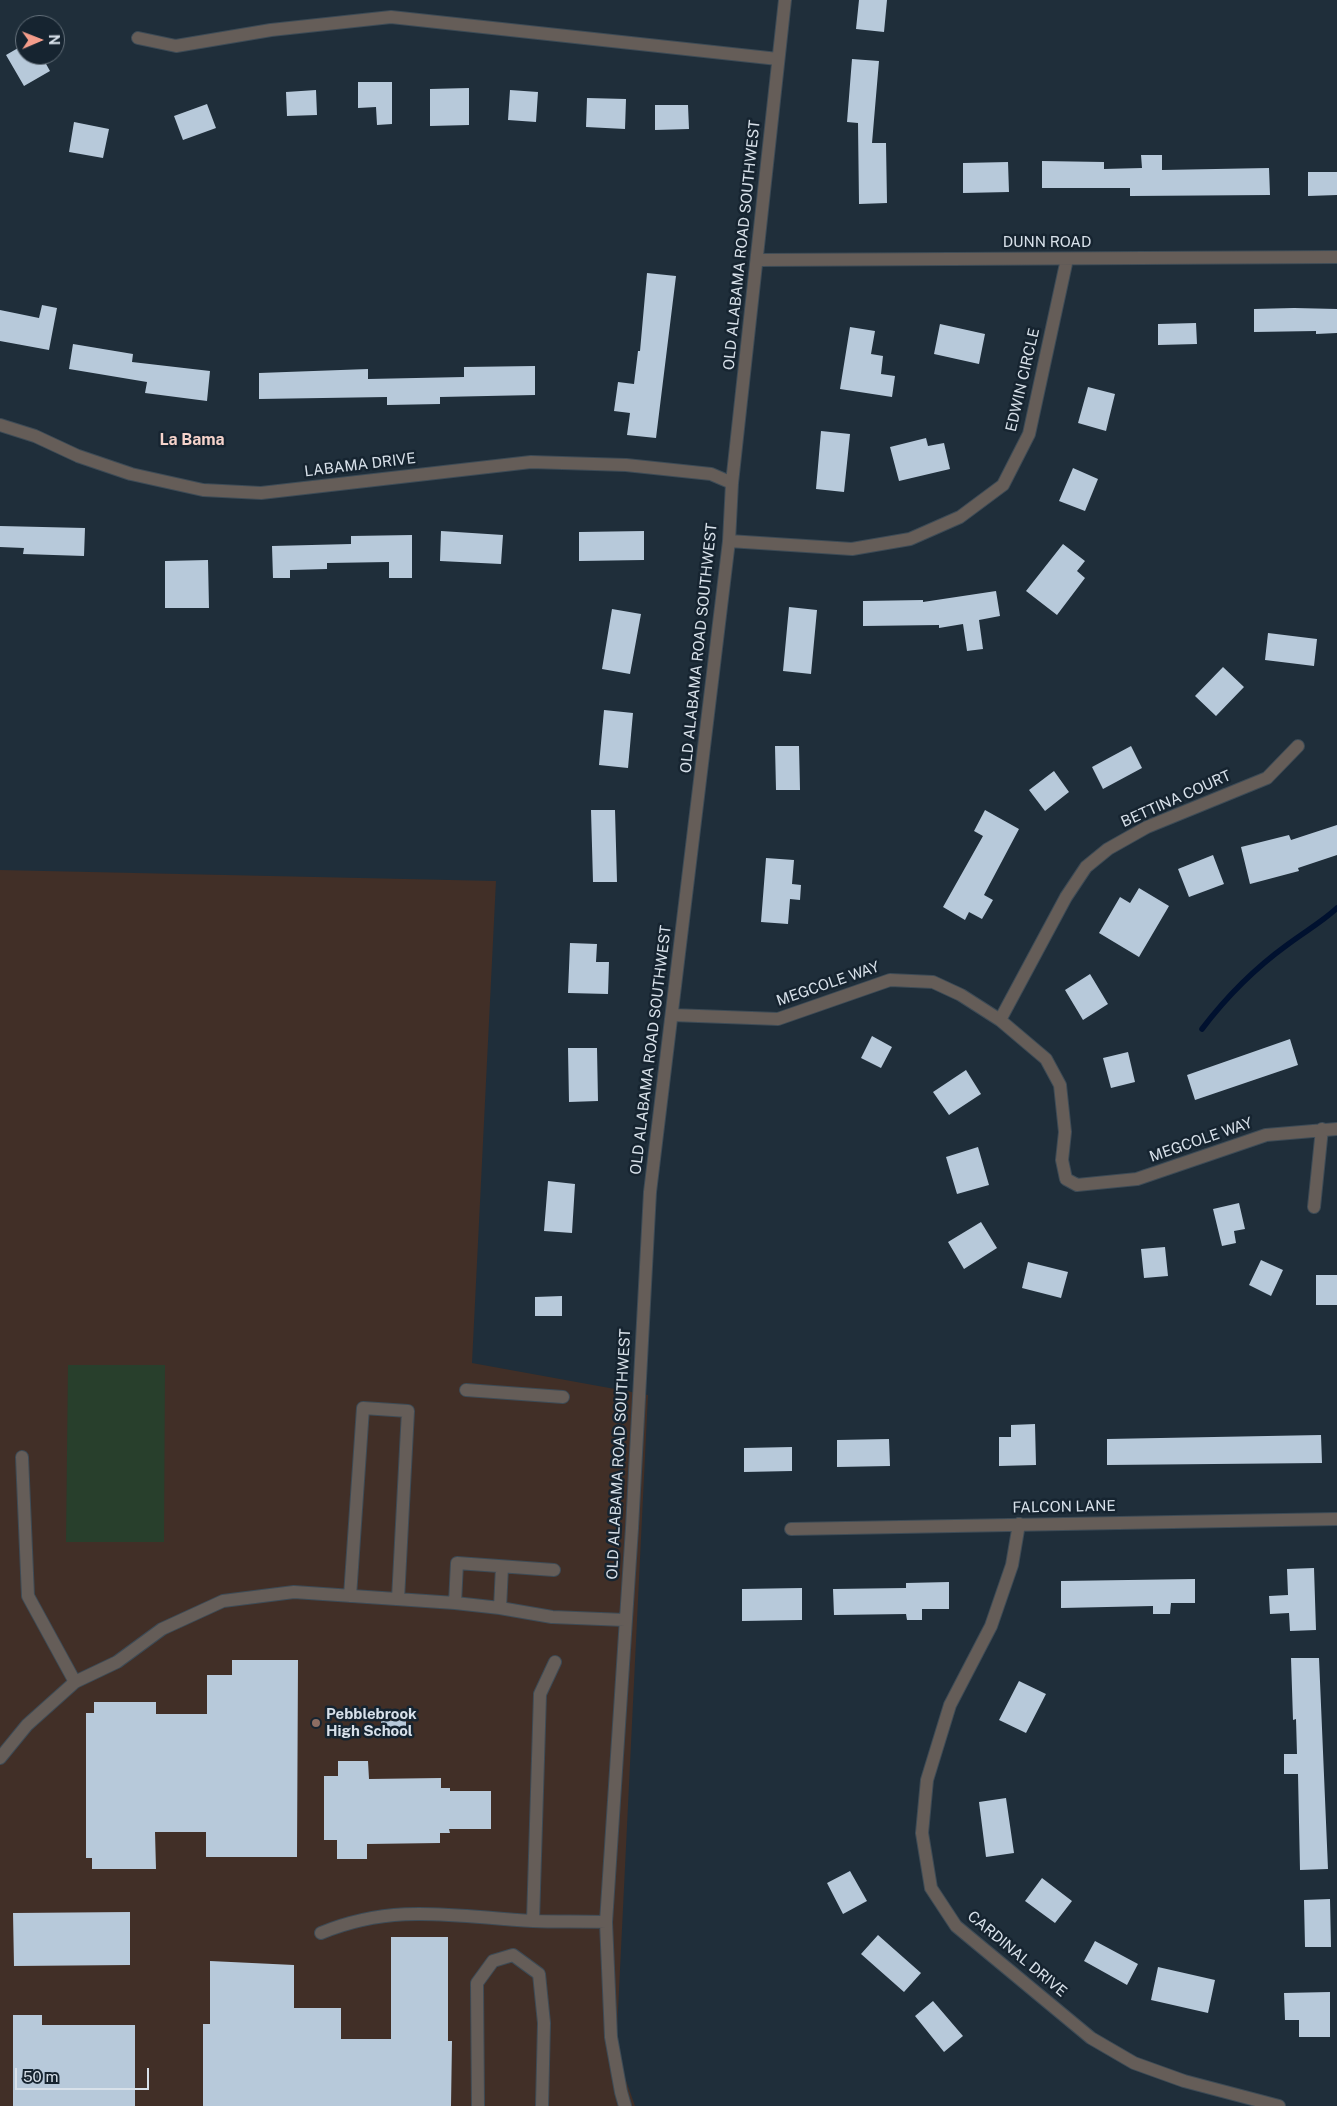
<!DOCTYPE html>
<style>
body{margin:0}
#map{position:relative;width:1337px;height:2106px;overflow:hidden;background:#1f2e3a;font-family:"Public Sans",sans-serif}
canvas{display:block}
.north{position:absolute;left:15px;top:15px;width:50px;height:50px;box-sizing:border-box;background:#162430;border:1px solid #64707a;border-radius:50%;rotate:89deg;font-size:14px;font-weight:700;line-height:20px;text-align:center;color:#d8e1ea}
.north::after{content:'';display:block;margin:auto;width:18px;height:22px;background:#f49d8b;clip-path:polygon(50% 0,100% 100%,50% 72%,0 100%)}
.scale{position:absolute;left:15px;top:2068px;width:134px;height:22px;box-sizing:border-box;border:2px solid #d8e1ea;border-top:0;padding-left:6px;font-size:15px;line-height:18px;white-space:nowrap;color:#d8e1ea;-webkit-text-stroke:4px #162430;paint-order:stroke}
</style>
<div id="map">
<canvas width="1337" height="2106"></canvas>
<div class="north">N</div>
<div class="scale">50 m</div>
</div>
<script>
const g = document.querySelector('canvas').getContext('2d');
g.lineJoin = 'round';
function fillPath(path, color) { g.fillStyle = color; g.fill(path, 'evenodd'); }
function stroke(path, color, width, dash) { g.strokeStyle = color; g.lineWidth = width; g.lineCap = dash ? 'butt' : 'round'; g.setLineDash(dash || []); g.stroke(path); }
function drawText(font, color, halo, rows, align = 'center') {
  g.font = font + ' "Public Sans",sans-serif'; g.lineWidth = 5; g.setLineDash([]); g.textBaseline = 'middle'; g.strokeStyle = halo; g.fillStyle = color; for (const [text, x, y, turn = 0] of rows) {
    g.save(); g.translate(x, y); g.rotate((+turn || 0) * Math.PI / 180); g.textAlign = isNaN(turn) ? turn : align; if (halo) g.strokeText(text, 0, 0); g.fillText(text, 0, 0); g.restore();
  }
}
fillPath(new Path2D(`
 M0,870L496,881L472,1363L648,1395L616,2052L635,2106H0Z`), '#412f27');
fillPath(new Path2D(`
 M68,1365H165L164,1542H66Z`), '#283f2c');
stroke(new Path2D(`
 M1202,1029C1227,996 1254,969 1287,945C1304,932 1322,922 1337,908`), '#00112f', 5.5);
fillPath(new Path2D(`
 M859,0H887L884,32L856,29Z
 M25,44V55H41L50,71L24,86L6,55Z
 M852,59L879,61L872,143H886L887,203L859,204L858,123L847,122Z
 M358,82H392V124L377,125L376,107L358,108Z
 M469,88V125L430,126V89Z
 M316,90L317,115L287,116L286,92Z
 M510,90L538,92L536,122L508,120Z
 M587,98L626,99L625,129L586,127Z
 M207,104L216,128L183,140L174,116Z
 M655,105H688L689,129L655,130Z
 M74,122L109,129L103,158L69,152Z
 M1141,155H1162V170L1269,168L1270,195L1130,196V188H1042V161L1104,162V169L1142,168Z
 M1008,162L1009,192L963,193V163Z
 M1308,172H1337V195L1308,196Z
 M647,273L676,276L656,438L627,435L630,413L614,411L618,382L634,384L638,351H640Z
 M42,305L57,308L49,350L0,341V310L39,318Z
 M1294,308L1337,309V333L1316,334V331L1254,332V309Z
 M1196,323L1197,344L1158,345V324Z
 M940,324L985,334L979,364L934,354Z
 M850,327L875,331L871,354L883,356L881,374L895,376L892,397L840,389Z
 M73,344L133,354L132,362L210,371L207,401L145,393L147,382L69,369Z
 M535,366V395L440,397V404L387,405V397L259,399V373L368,369V379L464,377V367Z
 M1088,387L1115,394L1106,431L1078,423Z
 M821,431L850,434L844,492L816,489Z
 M926,438L928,446L944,443L950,469L899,481L890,447Z
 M1073,468L1098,479L1085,511L1059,501Z
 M0,526L85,528L84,556L23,554L24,548L0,547Z
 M441,531L503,535L501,564L440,561Z
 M644,531V560L579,561V532Z
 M412,535V578H389V562L327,563V569L290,570V578H273L272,546L351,544V536Z
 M1063,544L1085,561L1077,571L1085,578L1057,615L1026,591Z
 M208,560L209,608H165V561Z
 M996,591L1000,616L979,620L983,649L967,651L963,624L939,628V625L863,626V601L923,600V602Z
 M789,607L817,610L811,674L783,671Z
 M612,609L641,614L630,674L602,669Z
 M1268,633L1317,639L1314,666L1265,660Z
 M1223,667L1244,687L1216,716L1195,696Z
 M604,710L633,713L628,768L599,765Z
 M775,746H799L800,790H776Z
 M1131,746L1142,768L1103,789L1092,767Z
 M1054,771L1069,792L1045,811L1029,790Z
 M591,810H615L617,882H593Z
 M985,810L1019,829L984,895L993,900L982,919L969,912L965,920L943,907L983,836L974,831Z
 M1337,825V855L1298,868L1299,871L1250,884L1241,847L1289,835L1291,840Z
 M1213,855L1224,884L1189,897L1178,869Z
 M766,858L794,860L792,884L801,885L800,900L790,899L788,924L761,922Z
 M1139,888L1169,906L1139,957L1099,933L1120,897L1130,903Z
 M570,943L597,944L596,962H609L608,994L568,993Z
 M1090,974L1108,1004L1083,1020L1065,990Z
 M872,1036L892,1047L881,1068L861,1058Z
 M1290,1039L1298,1065L1195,1100L1187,1075Z
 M568,1048H597L598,1101L569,1102Z
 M1128,1052L1135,1082L1111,1088L1103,1058Z
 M966,1070L981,1094L949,1115L933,1092Z
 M978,1147L989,1185L957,1194L946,1157Z
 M548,1181L575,1184L572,1233L544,1231Z
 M1239,1203L1245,1229L1234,1231L1236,1243L1222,1246L1213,1209Z
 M981,1222L997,1248L964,1269L948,1242Z
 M1165,1247L1168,1276L1144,1278L1141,1249Z
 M1261,1260L1283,1270L1271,1296L1249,1285Z
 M1028,1262L1068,1272L1061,1298L1022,1288Z
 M1316,1275H1337V1305H1316Z
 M562,1296V1316H535V1297Z
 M1035,1424L1036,1465L999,1466V1437H1011V1425Z
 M1321,1435L1322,1463L1107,1465V1439Z
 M889,1439L890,1466L837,1467V1440Z
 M792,1447V1471L744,1472V1448Z
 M1314,1568L1316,1630L1290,1631L1289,1613L1270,1614L1269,1596L1288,1595L1287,1569Z
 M1195,1579V1603H1171L1170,1614H1153V1606L1061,1608V1581Z
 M949,1582V1609H922V1620H907L906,1614L834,1615L833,1589L906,1588V1583Z
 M802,1588V1620L742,1621V1589Z
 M1291,1658H1319L1328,1869L1300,1870L1298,1774H1284V1754H1297L1296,1719L1293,1720Z
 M232,1660H298L297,1857H206V1832H155L156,1869H92V1858H86V1713H94V1702H156V1714H207V1675H232Z
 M1019,1681L1046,1694L1026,1733L999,1720Z
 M406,1720V1736H381V1721Z
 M338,1761H368L369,1779L441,1778V1788H450V1791H491V1829H449L450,1833H440V1843L367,1844V1859H337V1840H324V1776H338Z
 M1006,1798L1014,1853L986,1857L979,1802Z
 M850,1871L867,1901L843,1914L827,1883Z
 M1042,1878L1072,1901L1055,1923L1025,1901Z
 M1330,1899L1331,1947H1305L1304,1900Z
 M130,1912V1965L14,1966L13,1913Z
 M878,1935L921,1973L904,1992L861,1954Z
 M391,1937H448V2041H452L451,2106H203V2024H210V1961L294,1965V2008H341V2039H391Z
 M1095,1941L1138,1964L1127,1985L1084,1961Z
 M1158,1967L1215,1980L1208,2013L1151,2000Z
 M1330,1992V2037H1299V2020H1285L1284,1993Z
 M933,2001L963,2036L944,2052L915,2016Z
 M13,2015H42V2025H135V2106H13Z`), '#b7c9da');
const minor = new Path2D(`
 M138,38L176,46L271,30L391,17L778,59
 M758,260L1337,257
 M0,425L35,436L78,456L131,474L203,490L261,493L531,462L626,465L711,474L732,483
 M729,541L852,549L910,539L960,517L1003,485L1029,434L1067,259
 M672,1015L778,1019L890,980L933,982L961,995L1000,1020L1046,1059L1060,1085L1065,1132L1062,1160L1066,1179L1077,1185L1137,1179L1266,1135L1337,1129
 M1000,1020L1066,897L1086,867L1108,849L1147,827L1267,778L1298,746
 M1314,1207L1322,1129
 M466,1390L563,1397
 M22,1457L28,1596L75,1682
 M1019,1524L1012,1565L991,1626L950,1705L927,1780L922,1833L931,1888L956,1926L1091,2038L1134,2063L1184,2081L1279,2106
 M791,1529L1337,1519
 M350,1596L363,1408L408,1411L398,1599
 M455,1603L457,1563L554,1570
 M500,1608L502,1567
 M0,1758L27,1725L75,1682L117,1662L162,1629L223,1601L294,1592L455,1603L500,1608L552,1617L625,1620
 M533,1921L540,1694L555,1662
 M321,1933C396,1902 456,1917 533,1921C557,1922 582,1921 606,1922
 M478,2106L477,1983L493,1961L513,1955L539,1974L544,2023L542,2106
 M625,2106L621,2092L611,2037L606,1922L632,1528L650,1192L729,541L732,483L785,0`);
stroke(minor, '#3d4b56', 14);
stroke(minor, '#655d58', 12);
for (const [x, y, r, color] of [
 [316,1723,5,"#8d6e63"]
]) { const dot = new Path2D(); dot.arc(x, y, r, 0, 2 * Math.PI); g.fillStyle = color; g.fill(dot); stroke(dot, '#162430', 2); }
drawText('15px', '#d8e1ea', '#162430', [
 ["DUNN ROAD",1047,242],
 ["OLD ALABAMA ROAD SOUTHWEST",742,245,-84],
 ["EDWIN CIRCLE",1023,380,-77],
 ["LABAMA DRIVE",360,465,-7],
 ["OLD ALABAMA ROAD SOUTHWEST",699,648,-84],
 ["BETTINA COURT",1176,799,-24],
 ["MEGCOLE WAY",828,984,-19],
 ["OLD ALABAMA ROAD SOUTHWEST",651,1050,-83],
 ["MEGCOLE WAY",1201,1140,-19],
 ["OLD ALABAMA ROAD SOUTHWEST",619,1454,-87],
 ["FALCON LANE",1064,1507,-1],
 ["CARDINAL DRIVE",1017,1954,40]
]);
drawText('bold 15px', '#d8e1ea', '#162430', [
 ["Pebblebrook",326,1714],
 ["High School",326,1731]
], 'left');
drawText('bold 16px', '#f5d3cb', '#162430', [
 ["La Bama",192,440]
]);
</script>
